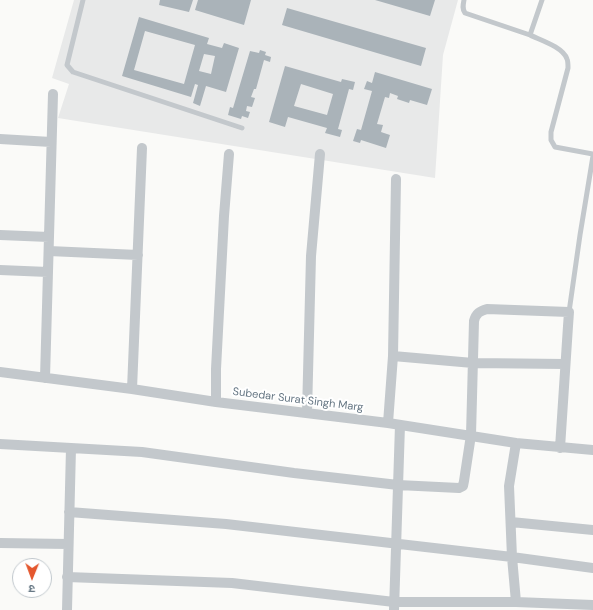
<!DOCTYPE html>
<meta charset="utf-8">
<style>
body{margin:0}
#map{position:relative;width:593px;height:610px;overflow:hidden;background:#fafaf8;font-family:"DM Sans","Noto Sans Devanagari",sans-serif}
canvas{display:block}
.north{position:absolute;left:12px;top:558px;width:40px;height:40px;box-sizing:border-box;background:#fff;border:1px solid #c1c8cd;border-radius:50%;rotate:181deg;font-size:11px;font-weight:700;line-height:16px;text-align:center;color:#657683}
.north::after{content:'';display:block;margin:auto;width:14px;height:18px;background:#e4572e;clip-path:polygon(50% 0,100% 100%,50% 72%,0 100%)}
</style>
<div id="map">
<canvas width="593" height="610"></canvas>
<div class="north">उ</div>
</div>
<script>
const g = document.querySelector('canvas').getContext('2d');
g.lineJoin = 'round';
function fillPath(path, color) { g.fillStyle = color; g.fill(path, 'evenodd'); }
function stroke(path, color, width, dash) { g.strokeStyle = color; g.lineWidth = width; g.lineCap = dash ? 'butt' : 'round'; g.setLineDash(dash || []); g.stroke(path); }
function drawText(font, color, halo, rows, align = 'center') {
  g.font = font + ' "DM Sans",sans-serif'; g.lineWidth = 4; g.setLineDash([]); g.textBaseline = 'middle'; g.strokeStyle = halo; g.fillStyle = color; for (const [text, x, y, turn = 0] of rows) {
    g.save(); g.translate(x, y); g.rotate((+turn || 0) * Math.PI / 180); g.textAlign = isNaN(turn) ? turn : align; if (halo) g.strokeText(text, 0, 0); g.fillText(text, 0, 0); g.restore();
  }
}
fillPath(new Path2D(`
 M74,0H458L443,55L435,178L58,118L69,84L52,78Z`), '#e8e9e9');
fillPath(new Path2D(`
 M160,0H193L189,12L159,5Z
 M198,0H251L244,25L195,10Z
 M375,0H435L430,16Z
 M287,8L426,48L421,66L282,25Z
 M139,17L209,38L207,44L222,48L224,43L239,48L226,92L206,86L200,106L193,103L198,85L195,84L191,97L122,76ZM145,31L195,45L184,84L134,70ZM204,54L215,56L211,74L199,71Z
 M260,50L266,52L265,55L271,57L270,62L264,60L256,89H254L251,97L255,98L252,107L247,106L246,111L250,112L248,118L242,116L241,119L228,115L230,107L233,108L250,51L259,53Z
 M285,66L341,82L342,79L355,82L353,90L349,89L338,129L342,130L340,137L325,133L327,128L288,117L285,127L269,122ZM301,84L333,94L327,115L294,106Z
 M375,72L432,89L427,105L410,100L409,103L397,99L398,96L390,93L389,98L385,97L377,124L383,125L381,132L390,135L386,148L361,140L360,143L353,141L357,129L361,130L372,91L364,89L367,81L372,83Z`), '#aab3b9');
stroke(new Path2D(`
 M83,0L67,65L73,72L242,128
 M464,0C463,5 462,9 465,13L530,35L542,0
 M530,35C540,40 563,47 567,59C568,61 568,65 568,68L551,132V140L555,147L593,154
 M569,312L580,235L593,156`), '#c3c8cc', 5);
stroke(new Path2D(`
 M0,139L51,142
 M0,235L49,237
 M49,251L138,255
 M0,270L48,272
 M393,356L473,363L565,364
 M0,372L132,389L216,402L388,423L516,443L593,450
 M45,378L53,94
 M132,389L142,148
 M216,402V369L224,216L229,154
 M307,413L311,256L320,154
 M388,423L393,356L396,179
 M516,443L509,486L512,557L516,602
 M0,444L142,452L294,473L398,485L459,488L463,486L464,481L471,435L474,321C476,313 480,311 487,309L569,312L568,326L560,448
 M69,512L226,524L512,557L593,568
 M511,522L593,530
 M0,543L68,544
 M67,577L232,583L394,602H516L593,605
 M67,610L71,448
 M394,610L400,425`), '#c3c8cc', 10);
drawText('11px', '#657683', '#fff', [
 ["Subedar Surat Singh Marg",298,400,7]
]);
</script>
